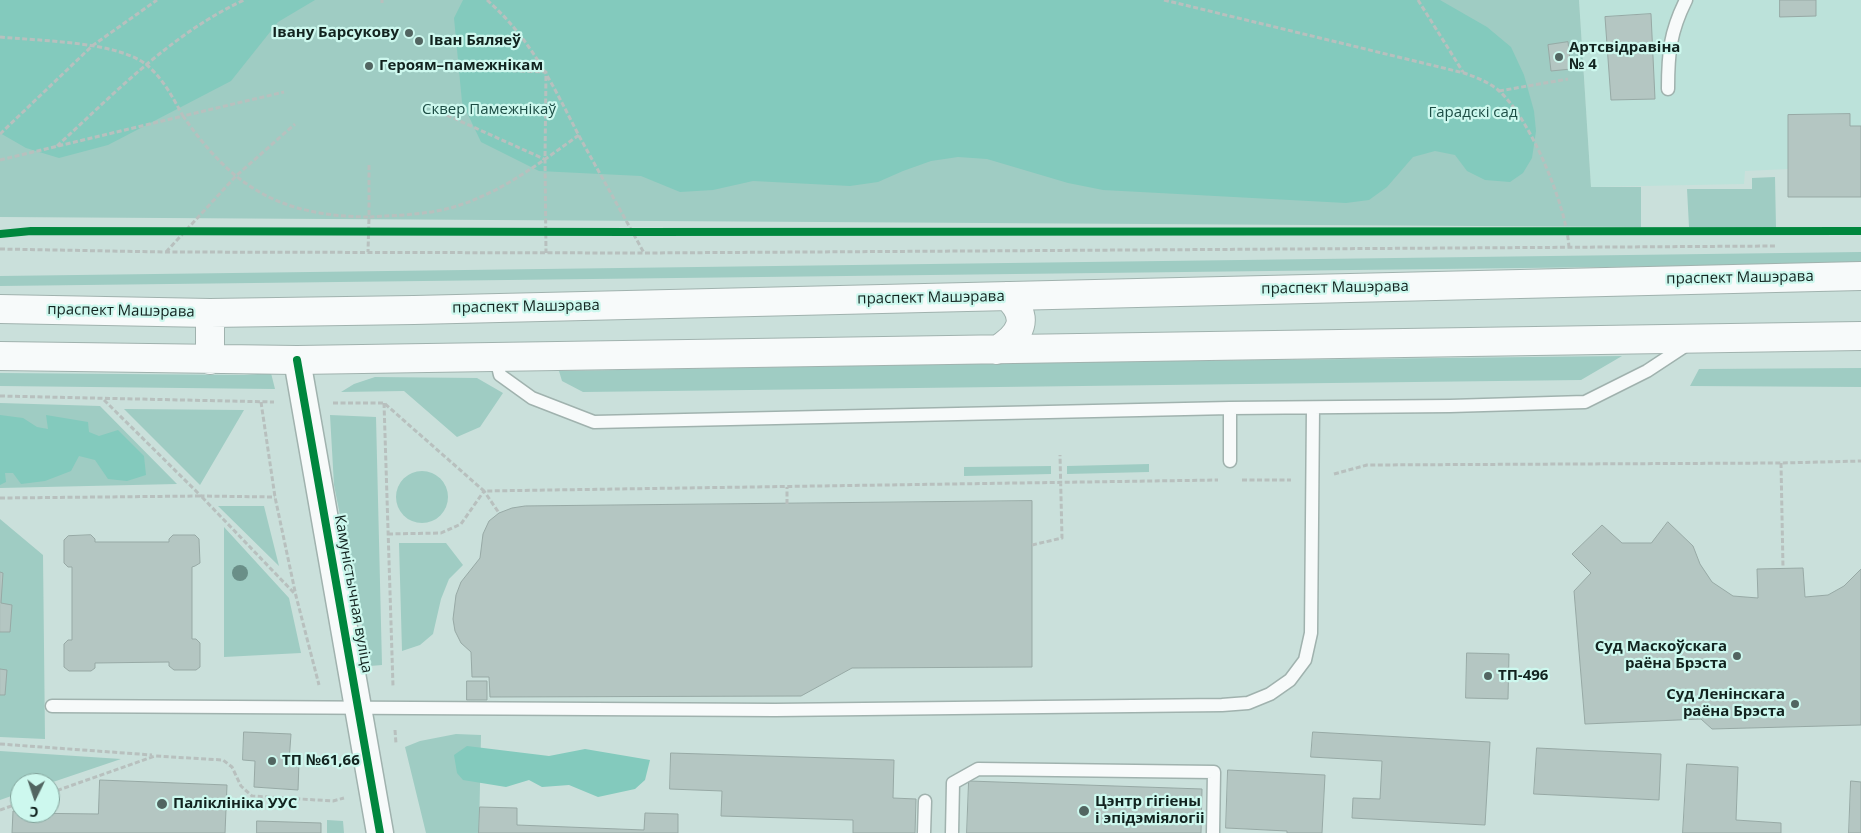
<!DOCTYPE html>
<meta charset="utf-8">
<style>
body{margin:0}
#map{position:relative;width:1861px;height:833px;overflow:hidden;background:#cae0db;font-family:"Open Sans",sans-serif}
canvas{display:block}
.north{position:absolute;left:10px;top:773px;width:50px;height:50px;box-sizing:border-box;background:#cdf8ee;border:1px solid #82a39b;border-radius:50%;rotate:184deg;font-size:14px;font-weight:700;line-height:20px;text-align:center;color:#12231f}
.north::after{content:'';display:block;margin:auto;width:18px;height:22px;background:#526561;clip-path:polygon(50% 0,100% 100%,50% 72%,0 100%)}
</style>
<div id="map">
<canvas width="1861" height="833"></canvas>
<div class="north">С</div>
</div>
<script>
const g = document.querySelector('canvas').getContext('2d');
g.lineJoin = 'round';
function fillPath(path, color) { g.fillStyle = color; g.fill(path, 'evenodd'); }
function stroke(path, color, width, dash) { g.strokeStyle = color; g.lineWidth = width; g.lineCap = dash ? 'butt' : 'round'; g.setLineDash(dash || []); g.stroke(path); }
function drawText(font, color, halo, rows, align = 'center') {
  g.font = font + ' "Open Sans",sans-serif'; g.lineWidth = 4.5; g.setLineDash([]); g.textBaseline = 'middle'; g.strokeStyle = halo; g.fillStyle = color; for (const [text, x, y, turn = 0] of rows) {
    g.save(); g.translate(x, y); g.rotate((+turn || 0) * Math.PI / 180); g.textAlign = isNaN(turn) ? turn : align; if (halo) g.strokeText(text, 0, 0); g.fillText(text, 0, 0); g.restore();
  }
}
fillPath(new Path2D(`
 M1579,0H1861V197H1788V169L1745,171L1744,184L1591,187Z`), '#bce2da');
fillPath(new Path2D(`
 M0,0H1579L1591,187H1641V227L0,217Z
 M1775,177L1776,228L1689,227L1687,189H1752V178Z
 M1861,252V264L0,286V276Z
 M1622,356L1581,380L583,392L562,381L559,371L1082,362Z
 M1861,368V387L1690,386L1699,369Z
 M0,373L244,375L271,373L275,389L0,386Z
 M375,377L477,378L503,393L480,427L457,437L404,391L341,392L354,384Z
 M0,403L100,406L177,484L0,488Z
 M124,409L244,410L200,485Z
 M330,415L376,417L382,665L370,666L334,485Z
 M1149,464V472L1067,474V466Z
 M1051,466V474L964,476V467Z
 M396 497a26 26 0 1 1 52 0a26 26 0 1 1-52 0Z
 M218,506H264L279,566Z
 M0,519L43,555L45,739L0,737Z
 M224,527L289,598L301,653L224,657Z
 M399,543H446L463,565L449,579L441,599L433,634L420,645L402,651Z
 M456,734L481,735L479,833H426L405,747L420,741Z
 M0,751L121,759L50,783H20V793L0,800Z
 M327,820L343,821L344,833H327Z`), '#9fccc3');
fillPath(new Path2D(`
 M0,0H315L278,22L231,81L108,145L59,158L26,148L0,133Z
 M463,0H1440L1487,27L1511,47L1524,75L1534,111L1536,131L1532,158L1523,173L1510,182L1485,180L1467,171L1455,155L1435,151L1413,157L1387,187L1369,200L1346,203L1103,190L1068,183L987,159L958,157L931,161L903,171L878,182L850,186L753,181L713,190L680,192L641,176L539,171L481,142L462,102L454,18Z
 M0,415L23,418L37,427L48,429L46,415L88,422L89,432L99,436L118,430L144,456L146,475L127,481L108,479L95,460L79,456L71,471L45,481L21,484L13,473H5L6,482L0,485Z
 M467,746L549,756L585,749L650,760L645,780L635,789L598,797L569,785L542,787L529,780L506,787L463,780L457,773L454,755Z`), '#83cabd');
const building = new Path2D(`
 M1780,0H1816V16L1780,17Z
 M1651,14L1655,99L1611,100L1605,17Z
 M1568,42L1571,69L1551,71L1548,45Z
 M1850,114V126H1861V197H1788V115Z
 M1032,501V667L852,668L801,696L490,697L489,677H472L471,652L461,643L455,631L453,619L456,595L461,582L480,558L483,534L489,521L499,513L512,508L525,506Z
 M1668,522L1693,546L1700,564L1712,582L1733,596L1758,598L1757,569L1803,568L1805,597L1828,595L1844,586L1861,569V725L1712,729L1701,719L1585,724L1574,591L1591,573L1572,554L1602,525L1622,543H1651Z
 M91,535L95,539V542H169V539L173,535H195L199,539L200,563L195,566L192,567V639H196L200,643V667L196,670H174L169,666V662L95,663V668L91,671H69L64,667V644L68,640H72V567H68L64,563V540L68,536Z
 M0,572L3,573L1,603L12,605L10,632H0Z
 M1467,653L1509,654L1508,699L1466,698Z
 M0,669L7,670L5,695H0Z
 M467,681H487V700H467Z
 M244,732L291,734L289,762H299L298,790L254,787L255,761L243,760Z
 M1313,732L1490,742L1485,825L1352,818L1353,798L1380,799L1382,761L1311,757Z
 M1537,748L1661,754L1659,800L1534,794Z
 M671,753L894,760L893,798L916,799L915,833H853V820L721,816L722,791L670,789Z
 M1687,764L1738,767L1736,820L1781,823V833H1683Z
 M1228,770L1325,775L1322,833H1287V831L1226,828Z
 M100,780L227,785L225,833H12L13,811H20V813L98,814Z
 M969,781L1202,789L1201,833H967Z
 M1851,781L1861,782V833H1849Z
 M480,807L517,808V825L644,830L645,813L678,814V833H479Z
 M257,821L321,823V833H257Z`);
fillPath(building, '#b4c6c2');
stroke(building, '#97a9a5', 1);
const service = new Path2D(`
 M1668,89C1668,53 1670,32 1686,0
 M496,358L500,375L532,398L594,422L1230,408L1450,406L1585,402L1647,371L1688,344
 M1230,461V408
 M52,706C293,706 534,710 775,710C924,709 1073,707 1222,705L1248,703L1270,694L1290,680L1305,660L1311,633L1313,408
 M924,833L925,801
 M952,833L953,783L978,769L1214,772L1213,833`);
const minor = new Path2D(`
 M297,360L380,833`);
const primary = new Path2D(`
 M0,309L210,313L414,310L1861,276
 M997,350C1021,335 1031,318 1007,296
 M0,356L297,360L1861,336
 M210,360V313`);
stroke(service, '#a0b2ae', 15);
stroke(minor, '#a0b2ae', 29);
stroke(primary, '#a0b2ae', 30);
stroke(new Path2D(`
 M487,0C530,38 552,83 578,134C600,174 622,213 644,253
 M1164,0L1464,73C1476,77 1488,82 1498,90C1530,117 1567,207 1569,248
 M1418,0L1463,72
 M382,3V0
 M0,37C39,41 119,41 148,66C164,80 173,98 183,116L284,92
 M445,68L546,72L545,159L546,253
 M1499,91L1568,79
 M440,112L544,159
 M0,134L92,46L157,0
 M57,146C115,93 171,34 244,0
 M0,160L183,116C233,188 280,216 369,217L368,252
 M369,165V217C399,215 431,215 460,205C505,190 541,162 579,135
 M0,249L165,252L644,253L1777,246
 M166,252L236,176L295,124
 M0,396L274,402
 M104,400L201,496L275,497
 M261,402L275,497L296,596L319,685
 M333,403H384L484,491L1218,480
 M384,403L393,686
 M1781,463L1783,568
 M1334,474L1367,465L1781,463L1861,461
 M1242,480H1291
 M0,498L201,496L296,595
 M787,504V487
 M388,534L441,533L461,524L484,491L499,513
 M1032,545L1062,538L1060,455
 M395,730L396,744
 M0,744L152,755
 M50,793L155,756L223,760L232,767L241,786L252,796L333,801L344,798
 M0,810L20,803`), '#b8c0be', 3, [5, 2.5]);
stroke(service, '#f7fafa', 12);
stroke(minor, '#f7fafa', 26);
stroke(primary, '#f7fafa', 28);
stroke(new Path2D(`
 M0,234L31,231L633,232L1861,231
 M297,360L380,833`), '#00873e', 8);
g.fillStyle = '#6a8f88';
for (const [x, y] of [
 [240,573]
]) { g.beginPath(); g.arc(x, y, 8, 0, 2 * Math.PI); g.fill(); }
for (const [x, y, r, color] of [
 [409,33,5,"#526561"],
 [419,41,5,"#526561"],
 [1559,57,5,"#526561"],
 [369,66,5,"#526561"],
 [1737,656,5,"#526561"],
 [1488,676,5,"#526561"],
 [1795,704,5,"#526561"],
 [272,761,5,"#526561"],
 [162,804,6,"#526561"],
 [1084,811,6,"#526561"]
]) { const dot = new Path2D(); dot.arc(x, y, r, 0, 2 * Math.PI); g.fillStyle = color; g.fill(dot); stroke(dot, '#cdf8ee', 2); }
drawText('bold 15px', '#12231f', '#cdf8ee', [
 ["Івану Барсукову",399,33,"right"],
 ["Іван Бяляеў",429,41],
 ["Артсвідравіна",1569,48],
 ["№ 4",1569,65],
 ["Героям–памежнікам",379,66],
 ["Суд Маскоўскага",1727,647,"right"],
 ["раёна Брэста",1727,664,"right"],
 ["ТП-496",1498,676],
 ["Суд Ленінскага",1785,695,"right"],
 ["раёна Брэста",1785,712,"right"],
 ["ТП №61,66",282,761],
 ["Цэнтр гігіены",1095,802],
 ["і эпідэміялогіі",1095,819],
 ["Паліклініка УУС",173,804]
], 'left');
drawText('15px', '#1c4c44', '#cdf8ee', [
 ["Сквер Памежнікаў",489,110],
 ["Гарадскі сад",1473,113]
]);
drawText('15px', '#12231f', '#cdf8ee', [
 ["праспект Машэрава",1740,278,-1],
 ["праспект Машэрава",1335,288,-1],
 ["праспект Машэрава",931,298,-1],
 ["праспект Машэрава",526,307,-1],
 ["праспект Машэрава",121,311,1],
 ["Камуністычная вуліца",353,594,80]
]);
</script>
